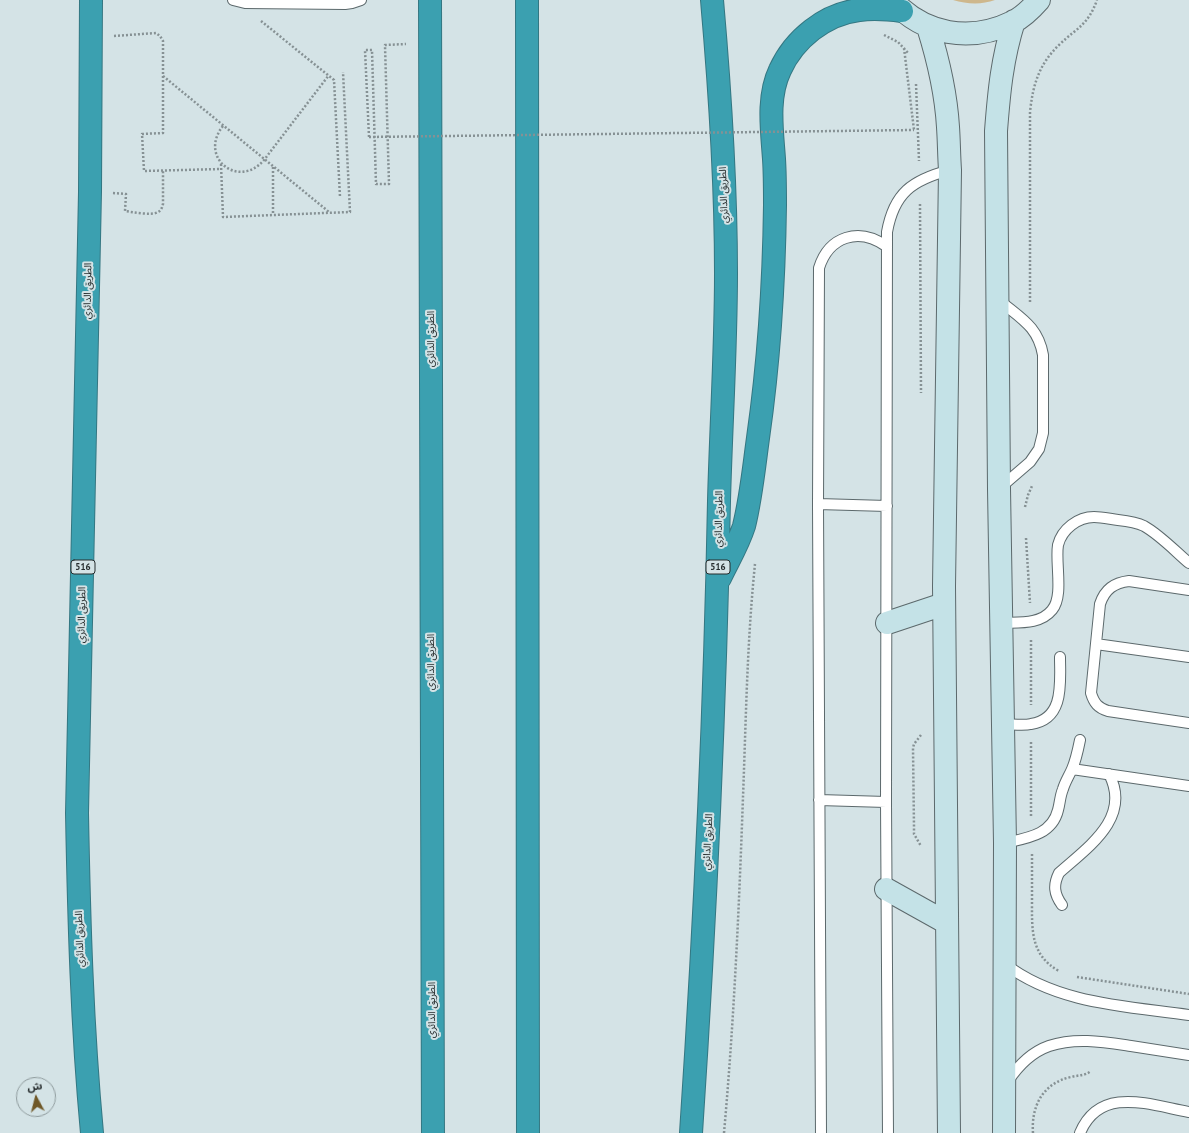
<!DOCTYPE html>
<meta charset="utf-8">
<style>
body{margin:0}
#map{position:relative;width:1189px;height:1133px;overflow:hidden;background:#d4e3e6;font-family:"PT Sans","Noto Sans Arabic",sans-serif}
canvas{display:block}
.north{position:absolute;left:16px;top:1077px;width:40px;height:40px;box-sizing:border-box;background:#d4e3e6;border:1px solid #8e9a9c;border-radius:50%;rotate:353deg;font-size:11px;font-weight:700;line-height:16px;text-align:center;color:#262c2d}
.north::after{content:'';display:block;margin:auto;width:14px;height:18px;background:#6f5828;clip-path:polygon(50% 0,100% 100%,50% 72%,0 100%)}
</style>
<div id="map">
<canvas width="1189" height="1133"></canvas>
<div class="north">ش</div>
</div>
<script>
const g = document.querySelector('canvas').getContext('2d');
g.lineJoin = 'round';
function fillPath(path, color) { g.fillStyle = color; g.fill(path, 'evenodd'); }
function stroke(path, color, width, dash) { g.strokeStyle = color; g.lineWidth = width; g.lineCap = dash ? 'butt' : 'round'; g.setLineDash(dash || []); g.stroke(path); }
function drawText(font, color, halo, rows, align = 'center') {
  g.font = font + ' "PT Sans","Noto Sans Arabic",sans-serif'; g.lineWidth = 4; g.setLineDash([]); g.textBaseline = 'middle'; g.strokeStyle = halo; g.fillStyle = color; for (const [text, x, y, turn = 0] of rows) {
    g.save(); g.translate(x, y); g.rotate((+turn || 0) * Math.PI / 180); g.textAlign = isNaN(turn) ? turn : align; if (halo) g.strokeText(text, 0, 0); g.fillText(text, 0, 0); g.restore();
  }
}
fillPath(new Path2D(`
 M953,0H995C981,5 967,4 953,0Z`), '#ceb78c');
const lane = new Path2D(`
 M233,0L245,3L345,4L352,3L361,0
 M999,300C1020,318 1038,326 1043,355V433L1039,449L1030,462L1001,487
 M818,504L887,506
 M1189,590L1129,581C1114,583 1105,589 1100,604L1091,693C1094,703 1098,708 1108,711L1189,723
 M1001,623C1018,622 1040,625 1052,610C1064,596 1055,563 1058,545C1062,529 1078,517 1094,517C1102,517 1110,519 1118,520C1127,521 1136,522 1144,526C1160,535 1175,551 1189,563
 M1096,644L1189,657
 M1003,724C1012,724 1023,726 1031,724C1065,719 1060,682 1060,657
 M1072,769L1189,786
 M819,800L886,802
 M1005,843C1027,838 1052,835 1058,810C1060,803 1060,796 1063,789C1065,782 1069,776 1072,769C1076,760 1078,750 1080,740
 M1062,905C1054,894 1053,885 1059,873C1088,847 1132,818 1109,774
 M1005,964C1057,1004 1126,1006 1189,1015
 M1008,1081C1018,1066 1032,1052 1049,1046C1076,1037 1104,1042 1131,1046C1151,1049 1170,1052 1189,1055
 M821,1133L818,504L819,268C829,236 859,227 886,246
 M888,1133L886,802L887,232C894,193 912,180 950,170
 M1080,1133C1100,1085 1150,1105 1189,1112`);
const secondary = new Path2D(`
 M892,0C924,35 970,43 1013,22C1023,17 1032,8 1039,0
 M928,27C938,59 946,93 948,127C949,141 949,156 950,170L944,586L949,1133
 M887,623L944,604
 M886,889L947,923
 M1004,1133L1005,843L999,489L996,131C999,92 1002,59 1014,21`);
const highway = new Path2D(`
 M91,0L90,192L77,813C79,920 82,1026 92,1133
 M430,0L433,1133
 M527,0L528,1133
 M720,578C728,561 738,545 744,526C751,498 754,467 758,438C769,361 774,283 775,205C775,190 775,174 774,159C772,130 767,97 780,70C794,39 825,14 859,10C873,8 887,9 902,11
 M691,1133C705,923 715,712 719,501C721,425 726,349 726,273C726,182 720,91 712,0`);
stroke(lane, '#5c696c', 12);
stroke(secondary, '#5c696c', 24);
stroke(highway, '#347782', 24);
stroke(new Path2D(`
 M261,21L334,80L340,197
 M884,35L898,42L909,54
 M114,36L156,33L160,36L163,41V133L142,134L144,171L221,169
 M904,48L914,130
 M163,76L329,212
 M916,84L919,161
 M223,126C198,157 238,190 264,160L329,75
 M369,137L365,50H372L376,184H389L385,45L406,44
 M221,164L223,217L350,212L343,72
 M273,167V215
 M113,193L126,194L125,211C132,212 152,216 158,212C162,210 162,207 163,204V171
 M920,204L921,393
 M1030,302V112C1033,84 1039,64 1060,44C1078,27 1088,25 1097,0
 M1025,507L1028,495L1032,486
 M1026,538L1030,603
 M1031,640V705
 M921,735L914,744L913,748L914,827V834L921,846
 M1031,742V817
 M1032,854C1032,869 1032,885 1032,900C1032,929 1030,955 1059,971
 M1077,977L1189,994
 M724,1133C734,1021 739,909 743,797C746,720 747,642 755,564
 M1033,1133C1031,1106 1043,1083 1071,1077C1078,1075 1085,1076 1091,1071`), '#869194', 2.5, [2, 2]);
stroke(lane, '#fff', 10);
stroke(secondary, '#c4e2e7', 22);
stroke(highway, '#3ba0b0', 22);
stroke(new Path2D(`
 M369,137L914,130`), '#869194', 2.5, [2, 2]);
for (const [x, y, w] of [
 [83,567,24],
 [718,567,24]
]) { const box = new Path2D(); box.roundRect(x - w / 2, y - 7, w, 14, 3); g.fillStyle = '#d4e3e6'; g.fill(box); stroke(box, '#262c2d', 1); }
drawText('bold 9px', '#262c2d', null, [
 ["516",83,567],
 ["516",718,567]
]);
drawText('10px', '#262c2d', '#d4e3e6', [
 ["الطريق الدائري",724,195,-92],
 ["الطريق الدائري",88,291,-89],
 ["الطريق الدائري",431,339,-90],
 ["الطريق الدائري",719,519,-89],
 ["الطريق الدائري",82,615,-89],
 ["الطريق الدائري",431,662,-90],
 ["الطريق الدائري",708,842,-87],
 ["الطريق الدائري",80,939,-92],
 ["الطريق الدائري",432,1010,-90]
]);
</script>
